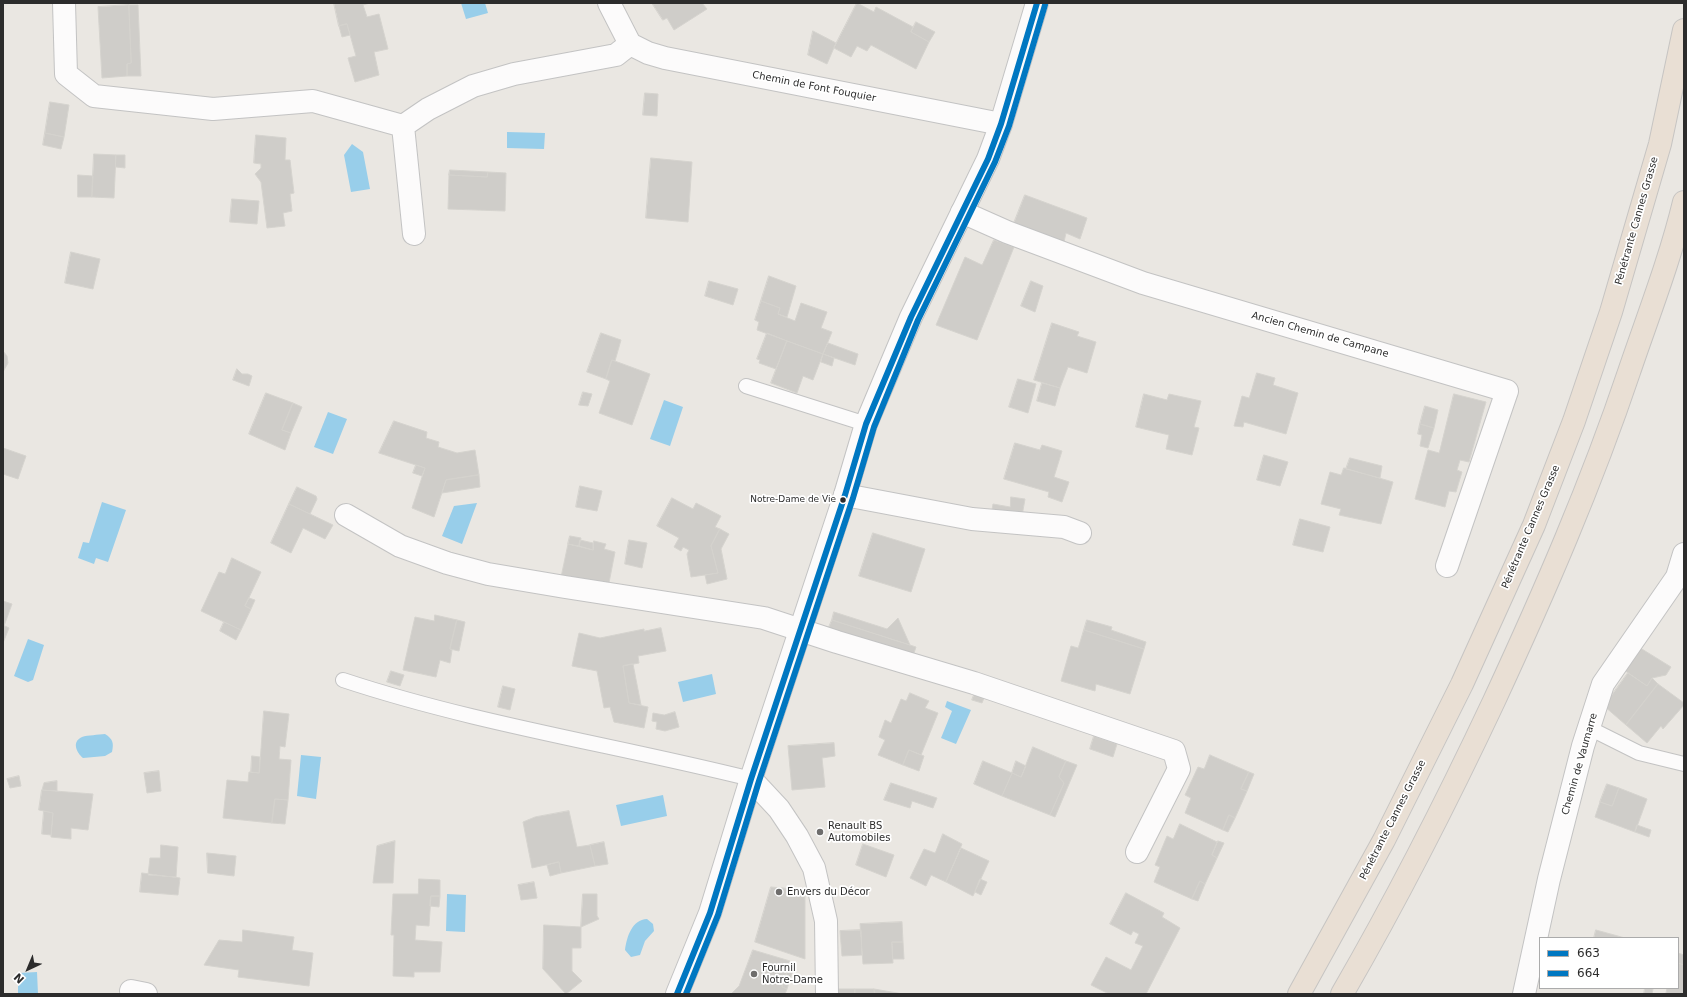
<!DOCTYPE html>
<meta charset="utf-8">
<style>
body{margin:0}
#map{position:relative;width:1687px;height:997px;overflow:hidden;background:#eae7e2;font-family:"DejaVu Sans",sans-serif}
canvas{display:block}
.frame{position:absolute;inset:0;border:4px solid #2c2c2c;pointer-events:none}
.legend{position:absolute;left:1539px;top:937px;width:140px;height:52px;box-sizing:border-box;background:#fff;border:1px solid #ababab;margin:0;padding:5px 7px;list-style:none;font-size:12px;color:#2c2c2c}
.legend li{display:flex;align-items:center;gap:8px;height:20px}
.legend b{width:20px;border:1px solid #ababab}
.north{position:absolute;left:8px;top:949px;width:40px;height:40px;-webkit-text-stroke:3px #fff;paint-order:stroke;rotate:224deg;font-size:11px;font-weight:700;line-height:16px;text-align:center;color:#2c2c2c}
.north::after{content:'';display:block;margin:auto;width:14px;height:18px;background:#2c2c2c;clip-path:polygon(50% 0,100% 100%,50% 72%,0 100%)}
</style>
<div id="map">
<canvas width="1687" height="997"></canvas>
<div class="frame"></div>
<ul class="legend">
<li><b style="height:5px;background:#0077c1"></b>663</li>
<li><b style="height:5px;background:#0077c1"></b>664</li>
</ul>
<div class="north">N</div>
</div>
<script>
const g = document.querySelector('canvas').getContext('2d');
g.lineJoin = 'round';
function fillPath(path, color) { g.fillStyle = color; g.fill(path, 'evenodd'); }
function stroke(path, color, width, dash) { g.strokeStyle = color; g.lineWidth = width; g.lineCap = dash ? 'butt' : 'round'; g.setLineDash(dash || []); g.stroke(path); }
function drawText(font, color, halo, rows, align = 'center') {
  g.font = font + ' "DejaVu Sans",sans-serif'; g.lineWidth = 3.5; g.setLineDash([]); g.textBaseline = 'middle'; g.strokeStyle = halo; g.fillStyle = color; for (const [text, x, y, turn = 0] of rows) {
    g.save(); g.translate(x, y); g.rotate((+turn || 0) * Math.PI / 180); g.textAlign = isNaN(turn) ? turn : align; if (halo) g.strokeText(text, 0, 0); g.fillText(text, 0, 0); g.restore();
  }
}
fillPath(new Path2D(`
 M461,3H485L488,13L466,19Z
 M507,132L545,133L544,149L507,148Z
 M352,144L363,152L370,189L351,192L344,155Z
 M664,400L683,407L670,446L650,439Z
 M328,412L347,419L333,454L314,447Z
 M102,502L126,510L108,562L96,558L94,564L78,558L83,542L89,543Z
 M477,503L462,544L442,536L454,506Z
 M28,639L44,645L33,680L28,682L14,676Z
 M712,674L716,694L683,702L678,682Z
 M947,701L971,710L956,744L941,738L952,711L945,707Z
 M105,734C113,739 114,743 112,752L105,756L83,758C77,753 71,742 82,737C88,735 98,735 105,734Z
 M301,755L321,757L316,799L297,796Z
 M663,795L667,816L621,826L616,805Z
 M447,894L466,895L465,932L446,931Z
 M647,919L653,924L654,931L645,941L640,955L631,957L625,950C627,936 632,920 647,919Z
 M37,972L38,994H18V973Z`), '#98ceea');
const building = new Path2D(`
 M334,3H370L363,5L367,17L379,14L388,49L374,52L379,75L355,82L348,58L356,56L347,24L339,26Z
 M652,3H702L707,9L674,30L667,18L663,20Z
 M857,3L874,12L876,7L913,27L911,32L929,42L916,69L871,45L867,51L857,46L851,57L834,48Z
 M129,5L131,63L127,64V76L102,78L98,7Z
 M129,5H138L141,76H127V64L131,63Z
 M916,22L935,32L929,42L911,32Z
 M347,24L350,35L342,37L339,26Z
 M813,31L836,43L827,64L808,55Z
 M645,93L658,94L657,116L643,115Z
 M50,102L69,105L64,137L45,133Z
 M45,133L64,137L61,149L43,145Z
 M256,135L286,138L285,160H290L294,193L290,194L292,211L283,213L285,226L267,228L261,182L255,174L261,168V164L254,163Z
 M94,154L116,155L114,198L92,197Z
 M116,155H125V168L116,167Z
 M651,158L692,162L688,222L646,218Z
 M450,170L488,172L487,177L449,175Z
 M488,172L506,173L505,211L448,209L449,175L487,177Z
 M78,175L93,176L92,197H78Z
 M1025,195L1087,218L1080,239L1066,233L1064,242L1014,223Z
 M232,199L259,201L257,224L230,222Z
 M994,240L1014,247L977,340L936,325L965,257L982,265Z
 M71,252L100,259L93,289L65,283Z
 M769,276L796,286L787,317L778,314L780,308L761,301Z
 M709,281L738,289L733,305L705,296Z
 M1031,281L1043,286L1035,312L1021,306Z
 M761,301L780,308L778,314L795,321L801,303L827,312L821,328L832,332L823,354L757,330L759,322L755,320Z
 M1052,323L1079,332L1077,336L1096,342L1087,373L1068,367L1060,388L1034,380Z
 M601,333L621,340L615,361L612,360L606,379L587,372Z
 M767,333L787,341L776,369L759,363L760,360L757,359Z
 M787,341L823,354L813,380L803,376L797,393L771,383Z
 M828,343L858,354L855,365L823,354Z
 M3,351L7,356L8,363L3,372Z
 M823,354L834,358L832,366L821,362Z
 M612,360L650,374L632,425L599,413L610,381L606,379Z
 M237,369L242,374H248L252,376L249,386L233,380Z
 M1257,373L1275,378L1273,385L1298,393L1286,434L1244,422L1243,427L1234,426L1242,396L1249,398Z
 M1018,379L1036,384L1028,413L1009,407Z
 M1042,383L1060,388L1055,406L1037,401Z
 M583,392L592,394L588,406L579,405Z
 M266,393L293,403L282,430L291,433L285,450L249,434Z
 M1144,394L1167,400L1169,394L1201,401L1194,427L1199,428L1192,455L1166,449L1169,435L1136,427Z
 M1454,394L1486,402L1469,462L1460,460L1457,470L1462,472L1456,492L1449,491L1445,507L1415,499L1428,450L1439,453Z
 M293,403L302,407L291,433L282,430Z
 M1425,406L1438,410L1434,428L1420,424Z
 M394,421L427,432L426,438L439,442L438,447L457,453L475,450L479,475L446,480L434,517L412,508L425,468L379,453Z
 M1420,424L1434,428L1428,448L1420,446L1422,435L1418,434Z
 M1015,443L1040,450L1042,445L1062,451L1054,477L1069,482L1062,502L1048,497L1049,492L1004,479Z
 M3,448L26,456L18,479L3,474Z
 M1264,455L1288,462L1280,486L1257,480Z
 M1350,458L1382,466L1380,478L1346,469Z
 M416,465L425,468L422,476L413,473Z
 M1344,468L1393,482L1381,524L1339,515L1341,509L1321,504L1330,472L1341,475Z
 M479,475L480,487L442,493L446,480Z
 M580,486L602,491L597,511L576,507Z
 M297,487L316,496L317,499L310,514L289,504Z
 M1011,497L1025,499L1022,516L992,510L993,504L1010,507Z
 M672,498L693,509L696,503L721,516L715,527L720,529L711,546L718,573L691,577L687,554L689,550L683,547L681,551L674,547L679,538L657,526Z
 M289,504L333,525L325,539L303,528L291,553L271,543Z
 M1300,519L1330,527L1323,552L1293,545Z
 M720,529L729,534L721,549L727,579L707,584L705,575L718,573L711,546Z
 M873,533L925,549L911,592L859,576Z
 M570,536L581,538L579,546L568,544Z
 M580,540L593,543V550L579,546Z
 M629,540L647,543L642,568L625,564Z
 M594,541L606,544L604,549L615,552L608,588L560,582L568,544L593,550Z
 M232,558L261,572L245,606L251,609L241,630L201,611L219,572L225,574Z
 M249,598L255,600L251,609L245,606Z
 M3,601L12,604L4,626L3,625Z
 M834,612L887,629L898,618L910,645L832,620Z
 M435,615L457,620L450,649L452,650L450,663L440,660L436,677L403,670L415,617L434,621Z
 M457,620L465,622L459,651L450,649Z
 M832,620L916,647L912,659L827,632Z
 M1087,620L1112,627L1111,630L1146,642L1144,649L1084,630Z
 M224,622L241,630L236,640L220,631Z
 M3,625L9,628L3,643Z
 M661,628L666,651L638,656L639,663L623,666L629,703L648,707L644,728L614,722L610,707L604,708L597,671L572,666L579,633L600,638L644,629V631Z
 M1084,630L1144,649L1130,694L1096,684L1095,691L1061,681L1071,646L1078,648Z
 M1637,646L1671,667L1666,675L1652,678L1647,686L1624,670Z
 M633,664L641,705L629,703L623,666Z
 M391,671L404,675L400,686L387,682Z
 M1628,673L1647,686L1652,678L1658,684L1626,725L1604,706Z
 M1658,684L1684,703V705L1663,729L1661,726L1647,743L1626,725Z
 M503,686L515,689L510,710L498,707Z
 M910,693L929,701L925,708L938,713L921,755L909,750L903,765L878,755L885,740L879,737L885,720L891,723L901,699L906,701Z
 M974,695L984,698L982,703L972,700Z
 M264,711L289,714L285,747L280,746L279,759L291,760L288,800L275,799L272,823L223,818L227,780L248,782L249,772L259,773Z
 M675,712L679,727L665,731L656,729L657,722L652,721L653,713L664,715Z
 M1094,736L1117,744L1113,757L1090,749Z
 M834,743L835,756L822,758L825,787L792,790L788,746Z
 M1033,747L1066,761L1059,777L1064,783L1050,815L1002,796L1012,773L1021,777Z
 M909,750L924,756L919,771L903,765Z
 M1210,755L1249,772L1241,789L1247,791L1235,818L1229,815L1223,830L1185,813L1191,798L1185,795L1198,767L1204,769Z
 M252,756L260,757L259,773L251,772Z
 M983,761L1012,773L1002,796L974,784Z
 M1016,761L1026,766L1021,777L1012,773Z
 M1066,761L1077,765L1055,817L1050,815L1064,783L1059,777Z
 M159,771L161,791L147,793L144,773Z
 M1249,772L1254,774L1247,791L1241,789Z
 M19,776L21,786L10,788L7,779Z
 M57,781V791L42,790L44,783Z
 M891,783L937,798L933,808L912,801L910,808L884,800Z
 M1607,784L1619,788L1612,806L1600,802Z
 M1619,788L1647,799L1635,832L1595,817L1600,802L1612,806Z
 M42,790L93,794L88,830L71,828V839L51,837L53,813L39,810Z
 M275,799L288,800L285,824L272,823Z
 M44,811L53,813L51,835L42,834Z
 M569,811L577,847L590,845L595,866L561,873L559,862L532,868L523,822L535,817Z
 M1229,815L1235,818L1228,832L1223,830Z
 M1180,824L1217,842L1212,855L1217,858L1205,884L1200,881L1192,899L1154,882L1160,867L1155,865L1167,836L1173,839Z
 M1637,825L1651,830L1649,837L1635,832Z
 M943,834L962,844L946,882L931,875L926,886L910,878L924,849L935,853Z
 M395,841L393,883H373L377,846Z
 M1218,841L1224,843L1217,858L1212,855Z
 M604,842L608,864L595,866L590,845Z
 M863,844L894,855L886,877L856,865Z
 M161,845L178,847L176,877L148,875L150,858H160Z
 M961,848L989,861L973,896L946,882Z
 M207,853L236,856L234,876L208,873Z
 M559,862L561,873L550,876L547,865Z
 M142,873L180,878L178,895L140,892Z
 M419,879L440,880V896H431L429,926L416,925L415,940L442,942L440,972H414V977L393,976L394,935H391L393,894H418Z
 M980,879L987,882L981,895L975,892Z
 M1200,881L1205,884L1198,901L1192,899Z
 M534,882L537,898L521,900L518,885Z
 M771,887L805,890V959L755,942Z
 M1126,893L1164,913L1162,917L1180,928L1146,994H1109L1091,985L1106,957L1131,970L1143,946L1135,943L1139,934L1133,931L1131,935L1110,924Z
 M583,894H597V916L599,919L581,927Z
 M431,896H440L439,907L430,906Z
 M902,922L903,942H892L893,963L863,964L860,924Z
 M544,925L581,927V948H572V971L582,981L566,994L543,969Z
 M243,930L294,937L292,950L313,953L309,986L238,977L239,970L204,965L219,940L242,942Z
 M861,930L862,955L842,956L840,931Z
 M1596,930L1625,938H1594Z
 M892,942H903L904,959H893Z
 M753,950L790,961L782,987L787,989L785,994H731L739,986Z
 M1678,953L1684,955V965L1678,963Z
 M1678,963L1684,965V994L1666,993L1667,988H1678Z
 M789,968L793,970L787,989L782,987Z
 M1645,988L1653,989L1652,994H1644Z
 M837,989H855V994H838Z
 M855,989H874L875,994H855Z
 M874,989L903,994H875Z`);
fillPath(building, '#cfcdc9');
stroke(building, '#d5d3ce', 1);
const lane = new Path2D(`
 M746,386L866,424
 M343,680C476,724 615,745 751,779
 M1589,728L1639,753L1684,764`);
const street = new Path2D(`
 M64,3L66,74L94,96L213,109L313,101L403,126
 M609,3L630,44L648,53L665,58L1001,124
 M962,212L1007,232L1143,283L1507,391L1447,566
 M414,234L403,126L428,109L473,86L514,74L616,55L630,44
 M845,495L972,519L1064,527L1080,533
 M346,515L400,546L447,563L488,574L565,587L764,618L837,642L974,683L1174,751L1179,769L1137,852
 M751,779L779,809L797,836L814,868L826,921L827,994
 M131,991L146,994
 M1524,994L1549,879L1583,746L1603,684L1677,577L1684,554`);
const secondary = new Path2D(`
 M677,994L710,913L751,779L845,495L866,424L911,317L988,159L1001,124L1037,3`);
const highway = new Path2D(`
 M1299,994L1384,840L1462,684L1534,525L1574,421L1611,312L1660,144L1684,30
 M1342,994C1397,899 1447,801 1494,701C1544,593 1591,485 1629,372C1648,316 1670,260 1684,202`);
stroke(lane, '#c3c3c3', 16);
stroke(street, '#c3c3c3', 24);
stroke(secondary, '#c3c3c3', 24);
stroke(highway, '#c6c4c2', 24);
stroke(lane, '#fcfbfb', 14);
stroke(street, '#fcfbfb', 22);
stroke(secondary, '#fcfbfb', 22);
stroke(highway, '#e9dfd4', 22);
stroke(new Path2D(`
 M677,994L710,913L751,779L845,495L866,424L911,317L988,159L1001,124L1037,3`), '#0077c1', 6);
stroke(new Path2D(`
 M686,994L718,915L759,781L853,498L874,427L918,320L995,162L1009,126L1045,5`), '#0077c1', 6);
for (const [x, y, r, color] of [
 [843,500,3.5,"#2c2c2c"],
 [820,832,4,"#6e6d6c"],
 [779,892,4,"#6e6d6c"],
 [754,974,4,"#6e6d6c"]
]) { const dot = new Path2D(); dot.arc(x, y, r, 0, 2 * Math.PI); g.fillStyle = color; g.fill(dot); stroke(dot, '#fff', 1.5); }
drawText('9px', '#2c2c2c', '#fff', [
 ["Notre-Dame de Vie",836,500]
], 'right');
drawText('10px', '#2c2c2c', '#fff', [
 ["Chemin de Font Fouquier",814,87,11],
 ["Pénétrante Cannes Grasse",1637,221,-74],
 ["Ancien Chemin de Campane",1320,335,16],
 ["Pénétrante Cannes Grasse",1531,527,-67],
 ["Chemin de Vaumarre",1580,764,-74],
 ["Pénétrante Cannes Grasse",1393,820,-63]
]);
drawText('10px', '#2c2c2c', '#fff', [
 ["Renault BS",828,826],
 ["Automobiles",828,838],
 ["Envers du Décor",787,892],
 ["Fournil",762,968],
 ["Notre-Dame",762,980]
], 'left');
</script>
